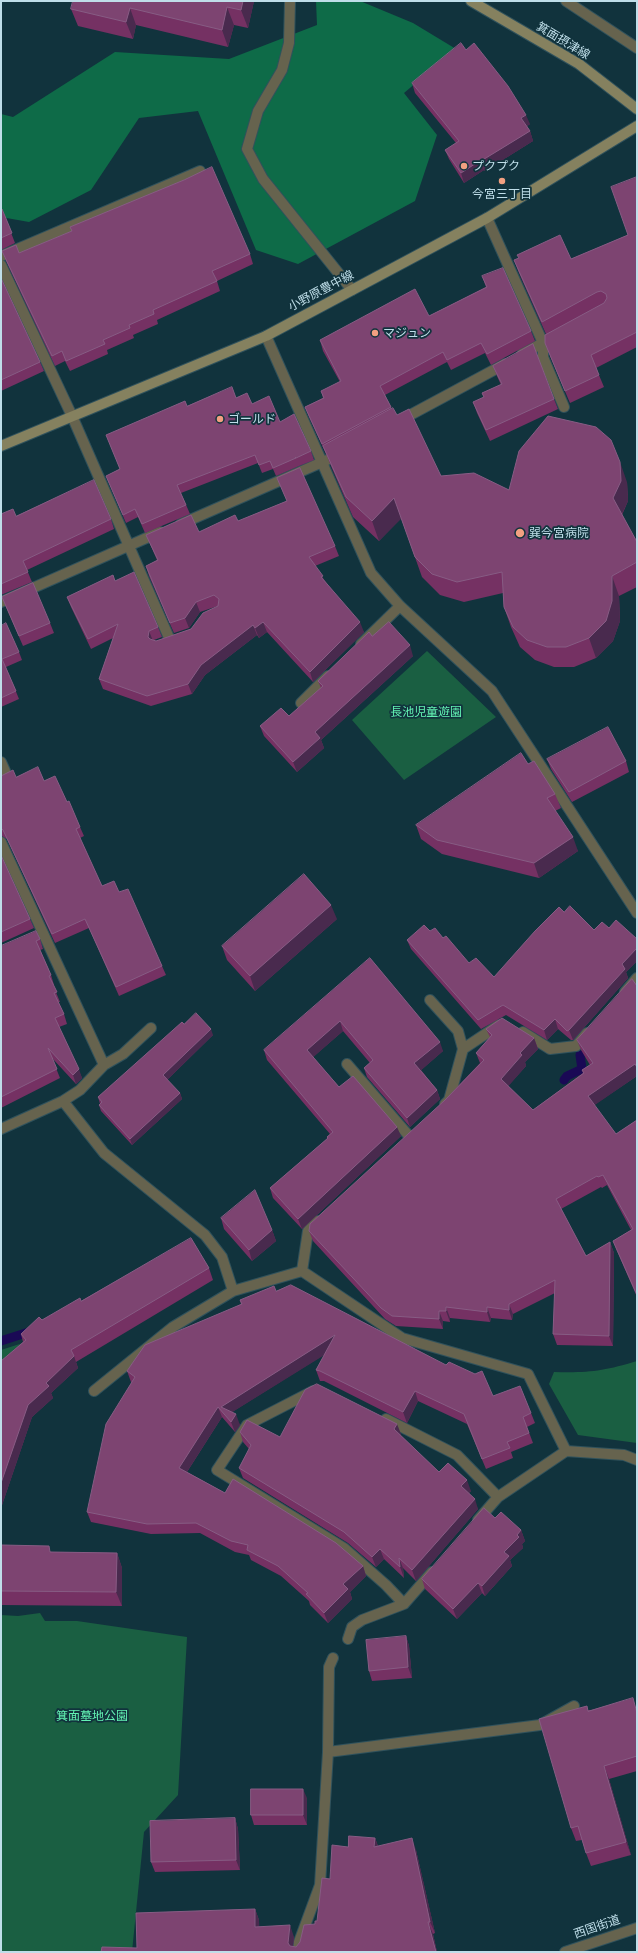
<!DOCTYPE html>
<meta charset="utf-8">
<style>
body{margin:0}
#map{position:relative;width:638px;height:1953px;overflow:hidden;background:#11333d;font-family:"Alegreya Sans",sans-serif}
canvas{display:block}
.frame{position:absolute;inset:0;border:2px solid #bfdee9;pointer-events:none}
</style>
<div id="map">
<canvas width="638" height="1953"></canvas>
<div class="frame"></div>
</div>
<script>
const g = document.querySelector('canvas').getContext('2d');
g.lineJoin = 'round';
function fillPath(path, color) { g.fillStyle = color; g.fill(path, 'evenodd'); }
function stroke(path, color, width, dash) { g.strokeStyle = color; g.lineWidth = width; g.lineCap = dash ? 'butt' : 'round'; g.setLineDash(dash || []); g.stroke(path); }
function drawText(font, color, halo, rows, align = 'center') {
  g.font = font + ' "Alegreya Sans","Noto Sans JP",sans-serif'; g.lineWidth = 3.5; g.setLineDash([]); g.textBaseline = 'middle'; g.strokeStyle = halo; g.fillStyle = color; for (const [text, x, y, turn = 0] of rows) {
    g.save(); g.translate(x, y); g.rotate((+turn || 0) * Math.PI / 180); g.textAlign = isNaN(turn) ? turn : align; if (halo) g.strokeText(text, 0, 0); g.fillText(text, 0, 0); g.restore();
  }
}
fillPath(new Path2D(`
 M427,651L496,717L404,780L352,720Z
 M29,1341L1,1369V1350Z
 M637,1361V1443L578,1435L549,1384L554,1372C589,1373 604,1371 637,1361Z
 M40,1613L45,1621H77L187,1637L178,1795L144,1832L132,1952H1V1615L18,1616Z`), '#1a5f42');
fillPath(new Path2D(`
 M316,1H360L413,23L456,49L404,93L437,135L415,201L298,264L256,250L198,111L139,118L91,190L29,222L1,217V114L13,117L115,52L229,59L317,25Z`), '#0e6b48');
stroke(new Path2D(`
 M564,1080L567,1076L582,1069L580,1055
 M1,1341L32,1331`), '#1a0955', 9);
const street = new Path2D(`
 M290,1L289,43L282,70L258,111L247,149L263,179L352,290
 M566,1L637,48
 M487,218L543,343V357L564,407
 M1,256L200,171
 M1,265L72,416L170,640
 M266,336L371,573L400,606L492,691L637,913
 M522,354L556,336
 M399,421L505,364
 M181,524L327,460
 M1,602L160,532
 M361,644L400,606
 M301,703L328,676
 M1,762L5,771L1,773
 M1,842L104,1065
 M625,992L637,978
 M430,1000L458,1031L463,1049L449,1100L445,1104
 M523,1032L550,1049L576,1046L587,1033
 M463,1049L499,1025
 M347,1064L409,1136
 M63,1101L104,1153L205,1235L222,1257L233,1291L302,1271L308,1231L318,1221
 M1,1129L63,1101L80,1090L104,1065L123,1054L151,1028
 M302,1271L402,1338L528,1374L566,1451
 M94,1391L173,1327L233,1291
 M313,1391L247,1425L217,1470L344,1548L386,1585L404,1604L432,1572
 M386,1419L457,1455L498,1497
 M478,1520L498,1497L566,1451L624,1455L637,1460
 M348,1639L352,1627L362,1620L404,1604
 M328,1752L540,1725L574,1706
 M298,1952L299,1942L320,1885L328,1752L329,1667L333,1658
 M565,1952L637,1928`);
const secondary = new Path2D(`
 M471,1L579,64L637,109
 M1,446L266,336L487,218L637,126`);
stroke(street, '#30525c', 12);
stroke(secondary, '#30525c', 12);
stroke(street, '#66634e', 10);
stroke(secondary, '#85815f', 10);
fillPath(new Path2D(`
 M254,1L248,28L234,25L228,47L136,25L133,39L78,26L71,9Z
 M412,83L530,124L527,126L530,131L533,141L485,171L484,170L464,183L449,159L445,150L456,143L415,93Z
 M637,177V347L596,368L604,387L570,403L550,356L545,343L546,334L519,273L514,260L571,259L628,235Z
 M1,209H2L15,243L1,250Z
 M2,251L19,253L250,254L253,264L217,281L220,291L157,320L158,324L133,335L134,338L107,350L108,354L70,371L65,361L55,366L6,261Z
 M482,276L531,331L535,341L491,365L485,353L451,370L447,362L385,395L392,409L441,476L509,490L627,482L628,501L622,515L637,542V587L619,596L620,621L613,641L596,658L574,667H554L535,660L520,647L511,627L504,607L503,593L464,602L440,595L422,577L401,518L379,541L353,517L331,466L326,454L309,417L305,407L323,398L321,391L340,382L323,351L320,340L429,316L486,287Z
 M1,278L40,362L44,371L1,391Z
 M493,366L554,399L558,409L490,441L477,413L473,402L484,398L482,393L501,385L497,376Z
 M236,398L280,422L311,451L314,460L299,466L298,465L299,466L276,476L273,469L262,473L258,463L181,493L190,514L145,533L138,517L126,523L106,476L120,469L106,435L187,406Z
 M277,478L335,546L339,556L315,566L325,581L364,632L313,682L267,632L259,638L257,635L205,675L192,694L151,706L103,689L99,679L113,638L91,649L71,607L67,597L115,581L158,627L162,637L154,640L156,641L191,629L218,606L200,612L189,628L174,633L149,576L146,566L157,560L146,535L199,532L238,521L287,501Z
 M1,514L16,516L111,519L114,529L27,570L32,582L1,595Z
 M2,597L50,623L54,633L23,646L6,607Z
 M1,626L19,652L22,660L6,667L19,699L1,707Z
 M372,636L413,656L321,740L324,748L297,772L264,736L260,726L289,716L321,688L318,681Z
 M547,759L626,761L629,772L572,802L551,769Z
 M528,764L555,794L561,808L555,811L578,851L539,878L442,854L421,839L416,825Z
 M1,776L44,781L67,802L80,827L84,836L80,838L102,886L119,892L162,966L166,975L119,996L89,928L55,943L7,839L2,836H1Z
 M1,855L30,919L34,928L1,943Z
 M564,912L594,930L609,928L637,939V961L626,972L628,978L573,1040H571L558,1029L547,1040L506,1015L481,1029L411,949L407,940L430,931L443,938L469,963L494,977Z
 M337,919L255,991L227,960L222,946Z
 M40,939L43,949L40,950L51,975L54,985H53L60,1002H58L64,1014L67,1024L59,1027L82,1078L76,1084L52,1058L60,1078L1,1108V946Z
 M370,958L443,1051L421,1070L437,1090L440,1099L410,1127L367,1077L364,1068L370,1063L343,1031L313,1057L339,1087L401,1136L302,1229L273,1198L270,1188L327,1139V1137L330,1134L267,1060L264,1050Z
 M637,986V1076L594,1105L616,1134L637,1120V1297L617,1251L613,1241L631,1230L607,1185L602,1188L601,1187L561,1209L586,1256L610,1242L614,1253L613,1346L557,1345L553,1334L555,1293L513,1314L512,1320L491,1318L490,1322L450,1318V1322L443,1321V1329L396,1326L385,1319L313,1241L309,1231L445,1100L480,1063L476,1053L490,1037L486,1029L534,1038L538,1049L525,1062L526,1066L508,1086L533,1110L583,1073L582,1070L590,1065L581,1050L577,1040Z
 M184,1024L213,1035L167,1080L180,1093L182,1099L132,1145L101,1111L99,1105L100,1104L98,1097Z
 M221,1218L272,1230L276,1241L252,1261L224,1229Z
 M209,1268L213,1280L76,1362L78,1368L51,1393L53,1398L32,1417L1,1508V1361L23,1342L21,1334L42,1320L81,1301Z
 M276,1291L493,1396L531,1413L535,1423L527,1427L533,1443L511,1452L513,1458L486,1469L467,1424L418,1401L407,1423L324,1381H320L316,1370L325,1354L232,1412L240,1425L235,1432L222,1417L187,1472L225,1493L363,1566L366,1576L350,1592L352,1599L328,1623L310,1605L309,1601L281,1576L251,1560L249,1555L235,1552L200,1533L151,1534L91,1522L87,1512L132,1382H131L127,1371L241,1304L240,1300Z
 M240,1432L280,1437L401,1434L400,1435L439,1472L471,1491L469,1493L478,1509L416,1581L403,1568L404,1578L384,1559L376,1567L348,1543L243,1478L239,1468L249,1449L243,1442Z
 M495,1518L521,1530L525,1541L522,1544L523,1548L510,1560L512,1566L485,1596L482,1593L457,1619L425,1589L422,1579Z
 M1,1545L52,1552L117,1553L122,1568V1606L1,1605Z
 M406,1636L409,1646L412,1678L372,1681L369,1671Z
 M637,1709V1771L609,1779L631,1855L591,1866L586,1853L582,1840L576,1841L571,1828L588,1710Z
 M307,1798V1825H254L251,1815Z
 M235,1818L238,1829L240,1870L155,1872L151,1862Z
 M375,1838L378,1846L416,1850L435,1933L433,1934L437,1952H101L137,1948L255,1909L259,1920V1927L294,1937L293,1946L296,1947L317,1921L330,1879L348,1847Z`), '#753163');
fillPath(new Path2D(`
 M243,1H254L248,28L241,10Z
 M227,7L234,25L228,47L222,30Z
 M130,8L136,25L133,39L126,22Z
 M526,115L530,124L525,128L521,118Z
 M530,131L533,141L485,171L481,161Z
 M481,160L484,170L464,183L461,173Z
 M620,462L627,482L628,501L620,518L613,498Z
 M394,498L402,518L379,541L372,521Z
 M612,576L619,596L620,621L613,641L596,658L589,638Z
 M196,602L200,612L189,628L185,618Z
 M263,622L267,632L259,638L255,628Z
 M360,622L364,632L313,682L310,672Z
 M253,625L257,635L205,675L192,694L188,684L201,665Z
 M149,631L153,641L152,647L148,637Z
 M410,645L413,656L321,740L324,748L297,772L293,762L315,732Z
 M573,837L578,851L539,878L534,863Z
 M331,905L337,919L255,991L250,976Z
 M637,948V961L626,972L628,978L573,1040L569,1030L622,964Z
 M555,1019L558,1029L547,1040L544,1030Z
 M340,1021L343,1031L310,1060L307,1050Z
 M211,1029L213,1035L165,1082L163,1075Z
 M534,1038L538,1049L525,1062L526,1066L505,1090L501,1079L520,1053Z
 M440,1042L443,1051L418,1073L414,1063Z
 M635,1064L637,1070V1076L592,1107L588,1096Z
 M79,1069L82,1078L76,1084L73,1075Z
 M437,1090L440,1099L410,1127L407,1118Z
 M180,1093L182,1099L132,1145L130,1139Z
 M397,1127L401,1136L302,1229L298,1219Z
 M272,1230L276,1241L252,1261L249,1250Z
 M610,1242L614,1253L613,1346L609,1336Z
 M509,1304L513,1314L512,1320L509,1310Z
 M446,1307L450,1318V1322L446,1311Z
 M487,1307L491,1318L490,1322L487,1312Z
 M439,1311L443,1321V1329L439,1319Z
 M335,1335L339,1346L226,1416L221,1407Z
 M74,1356L78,1368L51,1393L53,1398L32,1417L1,1508V1483L28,1405L46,1383Z
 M415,1391L418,1401L407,1423L403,1412Z
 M218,1407L222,1417L183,1478L179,1468Z
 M236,1414L240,1425L235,1432L231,1422Z
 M397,1424L401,1434L398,1439L394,1429Z
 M467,1480L471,1491L465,1497L461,1486Z
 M475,1499L478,1509L416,1581L412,1570Z
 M521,1530L525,1541L522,1544L523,1548L510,1560L512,1566L485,1596L482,1586L504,1552L517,1535Z
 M380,1549L384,1559L376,1567L372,1557Z
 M117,1553L122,1568V1606L116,1592Z
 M399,1558L403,1568L404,1578L400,1567Z
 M363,1566L366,1576L350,1592L352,1599L328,1623L324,1613L343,1584Z
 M478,1583L482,1593L457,1619L453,1609Z
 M406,1636L409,1646L412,1678L408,1667Z
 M604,1766L609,1779L631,1855L626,1842Z
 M303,1789L307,1798V1825L303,1815Z
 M235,1818L238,1829L240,1870L236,1860Z
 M375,1838L379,1849L374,1847Z
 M412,1838L416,1850L435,1933L430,1922Z
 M255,1909L259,1920L260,1938L255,1927Z
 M428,1922L433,1934L437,1952H436Z
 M290,1925L294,1937L292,1952L288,1943Z`), '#492a4e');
const building = new Path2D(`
 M73,1H243L241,10L227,7L222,30L130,8L126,22L71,9Z
 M461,43L466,50L474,43L508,86L526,115L521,118L530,131L481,161V160L461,173L445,150L459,141L412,83Z
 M212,167L250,254L212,271L217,281L153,310L154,314L129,325L130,328L103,340L105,344L66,361L62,351L52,356L2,251L16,245L19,253L72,231L70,227L184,180Z
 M637,177V332L591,355L599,375L565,391L545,343V335L604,303L607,298L606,294L601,291L597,292L542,322L514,260L519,258L517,255L560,235L571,259L628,235L611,187Z
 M1,209H2L12,233L1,238Z
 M503,268L531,331L487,354L481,343L447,360L443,352L380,386L391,407L322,444L305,407L324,398L321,391L341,381L320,340L415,289L429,316L487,287L482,276Z
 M1,278L40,362L1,380Z
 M533,344L554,399L486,430L473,402L484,397L482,393L502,384L493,366Z
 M232,387L236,398L247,393L252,404L269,396L280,422L294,414L311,451L296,458L295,457L296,458L273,468L270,461L259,465L255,455L177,485L186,505L142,524L135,509L123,515L106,476L120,469L106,435L185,401L187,406Z
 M393,408L397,415L409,409L441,476L474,473L509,490L519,451L548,416L596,427L611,440L620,462L621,481L613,498L637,542V562L612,576V601L606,621L589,638L566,647H547L527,640L513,627L504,607L502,572L457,582L432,574L415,557L394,498L372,521L346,497L323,446Z
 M300,468L335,546L309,557L323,576L321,577L360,622L310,672L263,622L255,628L253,625L201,665L188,684L147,696L99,679L118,624L88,639L67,597L113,575L115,581L134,572L158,627L149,631L148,637L150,639L156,641L191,629L203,613L218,606L219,599L214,595L196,602L185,618L170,623L146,566L158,560L146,535L191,515L199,532L235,515L238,521L287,501L277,478Z
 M94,480L111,519L23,561L28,572L1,584V514L13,509L16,516Z
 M33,583L50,623L19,636L2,597Z
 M389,622L410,645L315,732L320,738L293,762L260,726L281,708L289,716L323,686L318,681L369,632L372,636Z
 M6,623L19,652L2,659L16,691L1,698V626Z
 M608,727L626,761L569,792L547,759Z
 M521,753L528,764L534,761L555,794L547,798L573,837L534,863L437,840L416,825Z
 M38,767L44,781L55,776L67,802L69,801L80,827L76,829L102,886L114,881L119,892L128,889L162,966L116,987L85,919L52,934L3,830L1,828V776L13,770L16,777Z
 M1,855L30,919L1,932Z
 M304,874L331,905L250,976L222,946Z
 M570,906L594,930L602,922L609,928L616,920L637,939V948L622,964L625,969L569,1030L567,1031L555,1019L544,1030L503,1005L478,1020L407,940L424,925L430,931L435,928L443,938L446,936L469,963L476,958L494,977L535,931L559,907L564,912Z
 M36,931L40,939L36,941L51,975L49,976L57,992L54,993L64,1014L55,1018L79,1069L73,1075L48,1048L57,1069L1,1097V946Z
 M370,958L440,1042L414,1063L437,1090L407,1118L364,1068L373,1060L340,1021L307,1050L339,1087L353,1076L397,1127L298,1219L270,1188L328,1138L327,1137L333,1132L264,1050Z
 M632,979L637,986V1067L635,1064L588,1096L616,1134L637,1120V1295L613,1241L633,1229L603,1175L598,1177L597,1176L556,1199L586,1256L610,1242L609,1336L553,1334L555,1280L509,1304V1310L487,1307V1312L446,1307V1311H439V1319L392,1316L381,1308L309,1231L310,1224L445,1100L484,1060L476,1053L492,1035L486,1029L502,1018L534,1038L520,1053L522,1055L501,1079L533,1110L584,1073L582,1070L593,1063L577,1040Z
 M196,1013L211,1029L163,1075L180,1093L130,1139L99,1105L102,1102L98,1097L182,1022L184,1024Z
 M255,1190L272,1230L249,1250L221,1218Z
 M191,1238L209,1268L71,1350L74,1356L46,1383L49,1386L28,1405L1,1483V1361L26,1340L21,1334L39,1317L42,1320L80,1298L81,1301Z
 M291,1285L446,1365L449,1362L475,1374L482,1371L493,1396L520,1386L531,1413L523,1417L529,1433L507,1442L510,1448L482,1459L464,1414L415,1391L403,1412L320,1371L316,1370L335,1335L221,1407L236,1414L231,1422L218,1407L179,1468L225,1493L233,1479L336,1543L363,1566L343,1584L348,1589L324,1613L306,1594L308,1593L278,1566L247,1550L248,1545L231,1541L196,1523L147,1524L87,1512L106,1424L135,1377L127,1371L145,1345L242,1304L240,1300L274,1286L276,1291Z
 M317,1384L397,1424L394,1429L439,1472L448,1463L467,1480L461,1486L475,1499L412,1570L399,1558L400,1567L380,1549L372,1557L344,1532L239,1468L251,1445L240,1432L247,1420L280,1437L305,1390Z
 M484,1508L495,1518L501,1512L521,1530L517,1535L519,1537L504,1552L509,1556L482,1586L478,1583L453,1609L422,1579Z
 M1,1545L49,1546L50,1552L117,1553L116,1592L1,1591Z
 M406,1636L408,1667L369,1671L366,1640Z
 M633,1698L637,1713V1756L604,1766L626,1842L586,1853L578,1826L571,1828L539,1719L587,1706L588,1711Z
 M251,1789H303V1815H251Z
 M235,1818L236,1860L151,1862L150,1821Z
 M349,1836L375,1838L374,1847L412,1838L430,1922H428L436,1952H101L102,1947L137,1948L136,1913L255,1909V1927L290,1925L288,1943L290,1946L296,1947L300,1942L304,1925L315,1924V1921H317L322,1878L330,1879L332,1845L348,1847Z`);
fillPath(building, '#7d4471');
stroke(building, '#875c84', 1);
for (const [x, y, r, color] of [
 [464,166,4,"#f2a081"],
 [502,181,4,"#f2a081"],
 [375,333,4,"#f2a081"],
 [220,419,4,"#f2a081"],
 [520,533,5,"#f2a081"]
]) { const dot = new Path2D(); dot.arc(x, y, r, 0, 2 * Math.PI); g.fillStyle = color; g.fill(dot); stroke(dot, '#11333d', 1.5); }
drawText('12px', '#bfdee9', '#11333d', [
 ["箕面摂津線",563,41,31],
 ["小野原豊中線",321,291,-28],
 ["西国街道",597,1927,-19]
]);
drawText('12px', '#bfdee9', '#11333d', [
 ["プクプク",472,166],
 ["今宮三丁目",502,194,"center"],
 ["マジュン",383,333],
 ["ゴールド",228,419],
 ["巽今宮病院",529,533]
], 'left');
drawText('12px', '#63f3b3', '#11333d', [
 ["長池児童遊園",426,712],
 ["箕面墓地公園",92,1716]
]);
</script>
